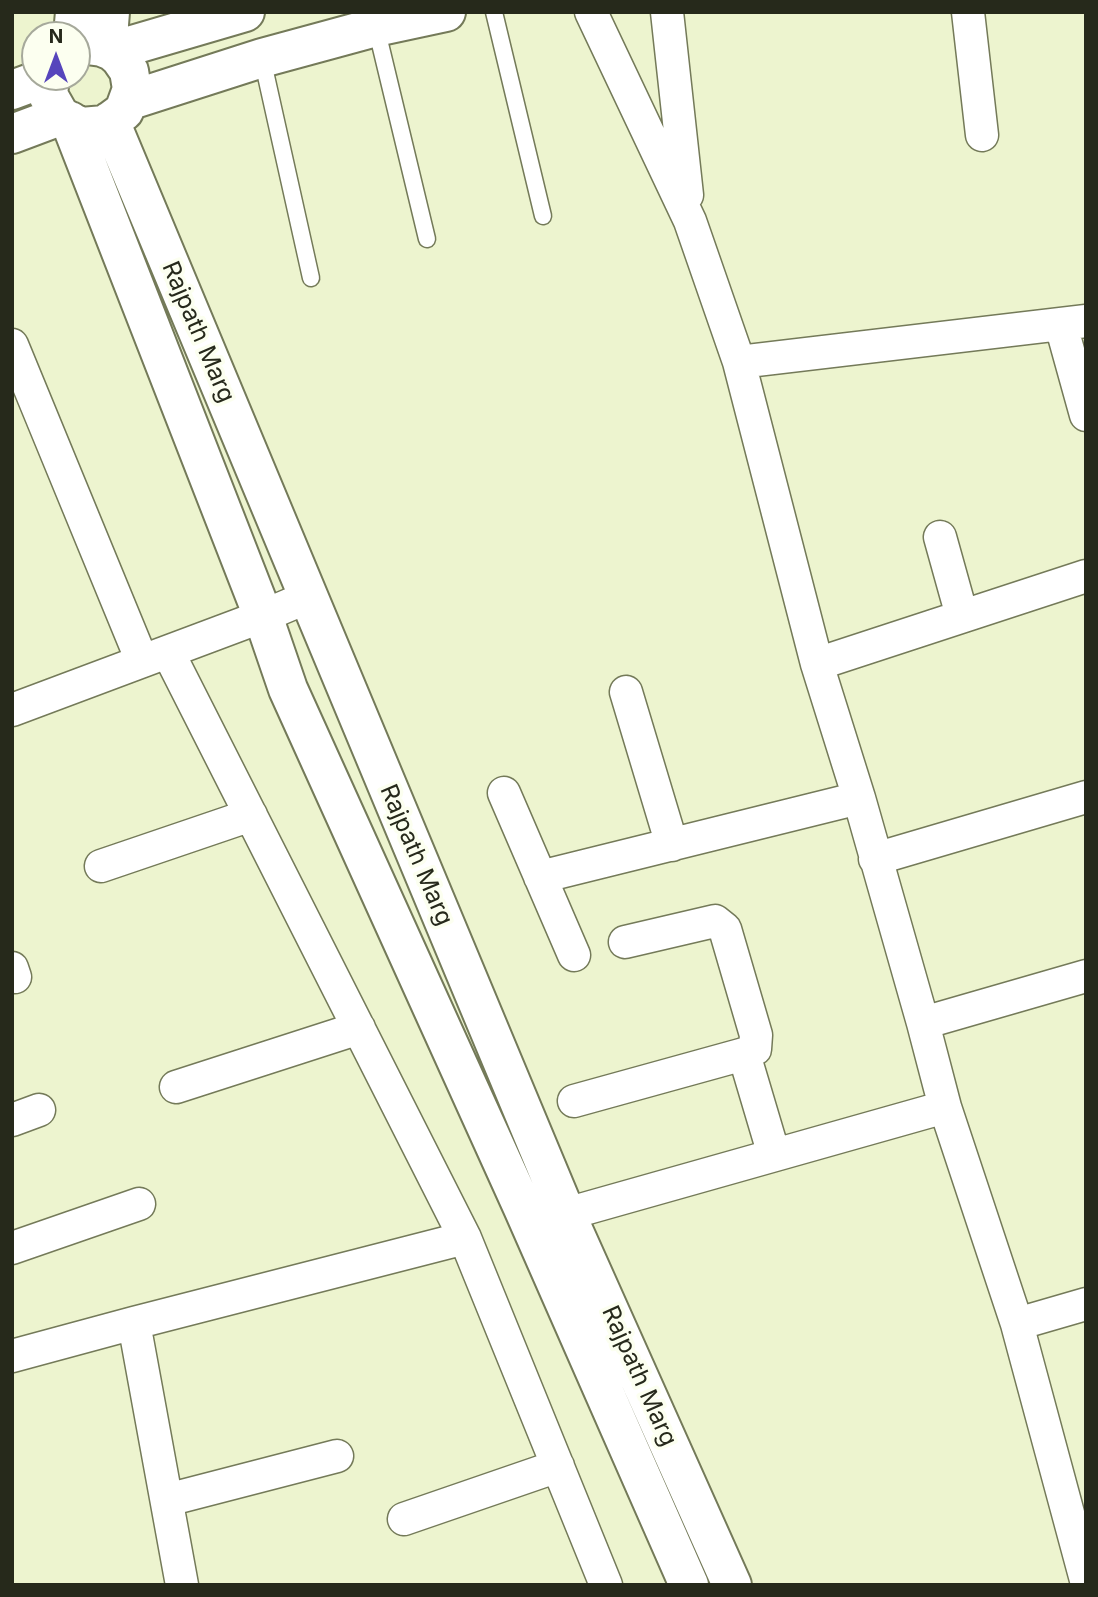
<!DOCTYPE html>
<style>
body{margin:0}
#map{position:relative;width:1098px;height:1597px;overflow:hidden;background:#edf4cf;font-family:Inter,sans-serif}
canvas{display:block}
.frame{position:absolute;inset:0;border:14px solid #26291b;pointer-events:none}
.north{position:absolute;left:21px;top:21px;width:70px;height:70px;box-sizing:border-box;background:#fcfff0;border:2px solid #a6a99b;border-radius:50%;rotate:0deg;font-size:19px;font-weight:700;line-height:28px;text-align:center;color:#26291b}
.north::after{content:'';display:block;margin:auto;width:24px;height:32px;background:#5645bc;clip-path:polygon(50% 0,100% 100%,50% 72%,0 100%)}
</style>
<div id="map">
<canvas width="1098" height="1597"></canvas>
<div class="frame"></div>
<div class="north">N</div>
</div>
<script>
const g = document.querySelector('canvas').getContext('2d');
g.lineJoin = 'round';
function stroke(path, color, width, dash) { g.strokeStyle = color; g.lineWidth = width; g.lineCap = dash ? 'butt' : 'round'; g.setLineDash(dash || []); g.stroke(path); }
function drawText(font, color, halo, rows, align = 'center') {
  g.font = font + ' Inter,sans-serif'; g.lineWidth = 7; g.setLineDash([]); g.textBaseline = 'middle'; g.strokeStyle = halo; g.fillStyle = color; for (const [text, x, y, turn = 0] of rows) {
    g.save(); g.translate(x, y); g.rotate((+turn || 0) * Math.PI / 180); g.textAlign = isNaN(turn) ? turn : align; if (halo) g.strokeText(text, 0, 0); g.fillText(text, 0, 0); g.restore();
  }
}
const service = new Path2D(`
 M494,12L543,216
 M376,27L427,239
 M262,58L311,278`);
const minor = new Path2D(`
 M591,12L690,221L739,362L817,664L859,798L923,1023L945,1107L1017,1324L1086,1580
 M667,12L687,195
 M968,12L982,135
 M1061,325L1086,415
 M12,345L142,661
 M739,362L1086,321
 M940,537L962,616
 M168,652L465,1238L606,1585
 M817,664L1086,576
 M626,692L672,845
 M12,710L263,616L308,597
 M504,793L574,955
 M875,859L1086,797
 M101,866L251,815
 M540,877L859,798
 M12,968L15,977
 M923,1023L1086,976
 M744,1054L774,1155
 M176,1087L359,1028
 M574,1101L744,1054L755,1049L756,1035L725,929L715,921L625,942
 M12,1120L39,1110
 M545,1220L945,1107
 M12,1248L139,1204
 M134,1323L182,1585
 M1017,1324L1086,1304
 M12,1356L134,1323L465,1238
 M167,1500L337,1456
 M404,1519L558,1466`);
const secondary = new Path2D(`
 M73,35L75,12
 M107,49L110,12
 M112,51L245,12
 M50,77L48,95L60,116L81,127L105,125L124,111L132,89L129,71L120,58L112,51L102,47L87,45L77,47
 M12,90L47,77
 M128,101L262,58L376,27L446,12
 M70,121L263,616L288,689L523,1208L689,1585
 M110,121L566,1214L732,1585
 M12,134L60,116`);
stroke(service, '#747a59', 19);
stroke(minor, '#747a59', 35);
stroke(secondary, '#747a59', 42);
stroke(service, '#fff', 16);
stroke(minor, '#fff', 32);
stroke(secondary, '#fff', 38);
drawText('24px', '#26291b', '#fcfff0', [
 ["Rajpath Marg",198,332,67],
 ["Rajpath Marg",416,855,67],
 ["Rajpath Marg",639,1376,66]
]);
</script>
